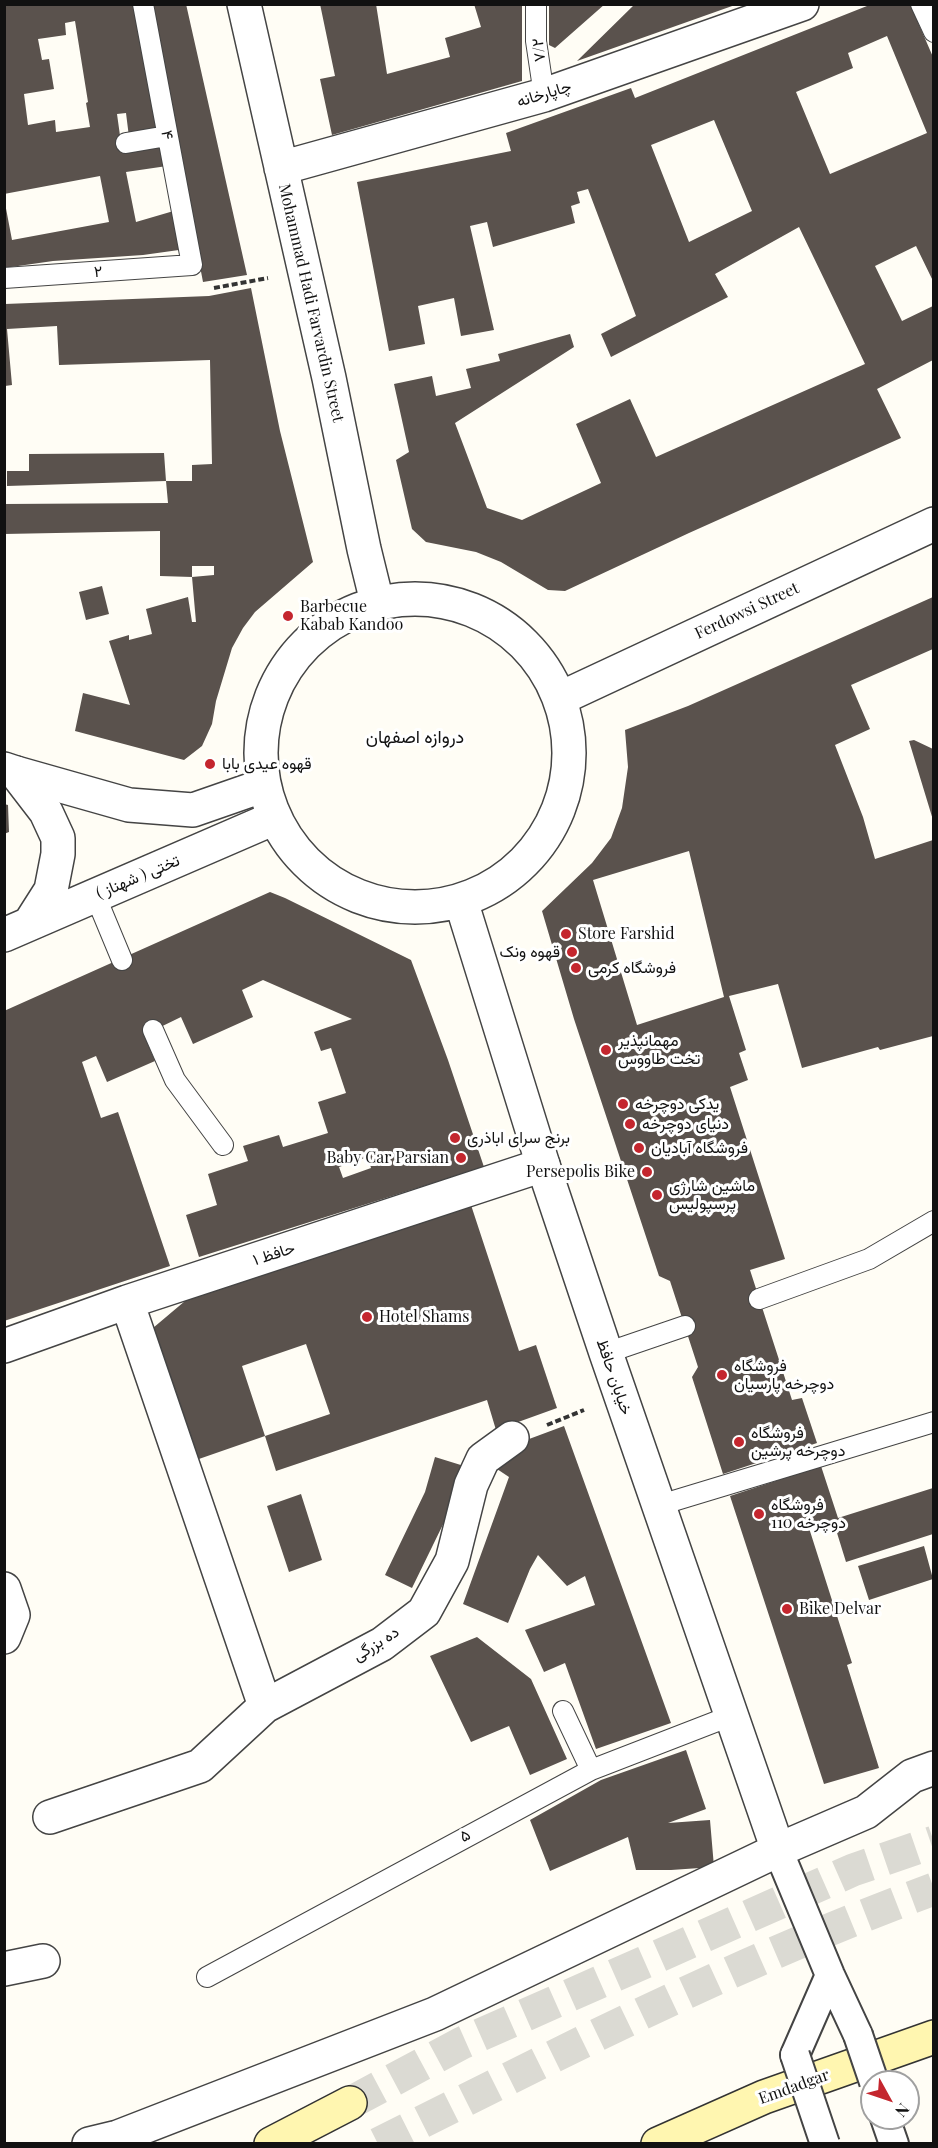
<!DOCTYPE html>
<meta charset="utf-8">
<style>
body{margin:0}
#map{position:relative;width:938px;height:2148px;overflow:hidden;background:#fffdf5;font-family:"Playfair Display",serif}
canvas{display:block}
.frame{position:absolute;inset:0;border:6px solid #111;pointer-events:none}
.north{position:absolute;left:860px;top:2070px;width:60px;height:60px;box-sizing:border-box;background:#fff;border:2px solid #a0a0a0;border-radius:50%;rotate:130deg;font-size:16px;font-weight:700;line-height:24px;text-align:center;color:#111}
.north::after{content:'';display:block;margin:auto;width:21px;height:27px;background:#c4262e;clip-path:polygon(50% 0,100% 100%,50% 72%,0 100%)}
</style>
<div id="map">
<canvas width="938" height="2148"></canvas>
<div class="frame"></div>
<div class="north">N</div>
</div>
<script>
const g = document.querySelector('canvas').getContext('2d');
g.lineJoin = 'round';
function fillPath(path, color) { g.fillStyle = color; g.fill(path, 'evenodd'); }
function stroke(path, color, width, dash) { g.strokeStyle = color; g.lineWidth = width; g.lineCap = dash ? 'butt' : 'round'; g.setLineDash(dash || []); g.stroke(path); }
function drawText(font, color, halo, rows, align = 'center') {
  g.font = font + ' "Playfair Display",Vazirmatn,serif'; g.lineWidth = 6; g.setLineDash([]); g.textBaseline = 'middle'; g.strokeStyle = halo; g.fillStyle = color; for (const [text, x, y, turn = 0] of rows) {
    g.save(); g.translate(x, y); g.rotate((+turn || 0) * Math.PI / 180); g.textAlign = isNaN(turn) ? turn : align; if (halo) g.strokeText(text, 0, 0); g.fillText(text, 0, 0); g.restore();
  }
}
fillPath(new Path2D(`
 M923,2101L933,2132V2143H849L844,2129L876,2118H908V2106Z`), '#fffdf5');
fillPath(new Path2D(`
 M4,4H138L159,132L129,137L126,113L117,114L122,150L163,146L167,166L126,172L136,222L177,210L186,249L143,255L53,261L4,268V198L12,240L109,222L100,176L4,194V143H6ZM75,21L88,102L86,103L90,127L56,132L55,120L28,125L24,94L54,89L49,59L42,60L38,39L66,35L65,23Z
 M150,4H186L247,275L203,282Z
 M320,4H376L387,74L450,57L445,38L481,27L474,4H522V81L332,135L320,79L335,76Z
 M549,4H605L555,48L549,45Z
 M635,4H735V5L577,61Z
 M872,4H910L933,57V281L916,246L875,266L902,321L933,306V360L877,389L901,438L689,533L565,591L548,590L501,562L476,552L426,542L412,529L396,460L409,452L394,384L432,376L436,396L471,388L466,369L500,361L498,354L570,334L574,347L455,423L487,508L522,520L601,483L576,424L630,399L656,457L865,364L799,227L715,274L728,297L611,357L601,334L636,316L588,189L577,192L580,203L571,206L575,223L493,247L487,222L470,226L494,330L461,336L454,298L418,306L425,344L389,351L357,182L511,151L506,133L631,88L635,98ZM887,36L927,133L830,174L796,92L853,68L848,53ZM714,120L752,211L689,242L651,145Z
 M251,288L280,431L313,562L255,612L243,628L232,648L216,701L212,724L202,746L184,760L75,731L83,693L130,705L109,641L129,635V640L152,634L146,609L188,597L192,622H196L192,577L160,576V531L4,534V504L168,503L166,481L7,486V471H29V454L164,453L166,481H192V465L212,464L210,360L59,365L57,326L7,329L12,385L5,386V304L209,296ZM192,566H214V575L192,577Z
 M102,586L109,614L86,620L79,592Z
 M933,597V649L851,685L870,729L835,745L863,817L875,859L933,840V1036L880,1050L878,1047L802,1068L778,984L729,996L746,1050L739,1053L748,1080L730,1087L785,1259L750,1270L792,1400L802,1398L817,1443L723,1474L692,1377L698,1367L670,1281L659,1276L574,1019L542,911L592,863L611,838L622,808L628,767L625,730L688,706ZM689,851L724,997L637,1025L593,880Z
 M914,740L933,749V820L909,741Z
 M4,804L8,805L9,832L4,834Z
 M270,892L285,898L411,960L448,1060L484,1167L199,1257L186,1215L217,1205L208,1174L248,1161L243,1146L279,1135L283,1147L328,1133L318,1102L346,1093L331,1048L321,1051L314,1032L352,1019L263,980L242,990L253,1017L193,1044L181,1017L144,1035L155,1061L107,1082L96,1056L82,1062L101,1118L118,1112L170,1266L4,1321V1011ZM368,1157L371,1168L343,1178L339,1167Z
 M471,1205L519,1351L536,1345L557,1408L496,1430L487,1400L276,1471L265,1436L330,1414L306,1344L242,1366L265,1436L196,1460L153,1328L185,1301Z
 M564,1426L671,1723L596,1749L565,1663L544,1672L525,1630L595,1605L585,1576L567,1586L538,1555L530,1569L508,1623L463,1604L509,1477L494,1467L513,1445Z
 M435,1457L464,1466L452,1506L412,1588L385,1575L425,1492Z
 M821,1466L838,1518L933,1488V1534L846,1562L833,1520L809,1528L852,1663L847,1665L879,1768L824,1784L730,1496Z
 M301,1494L322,1560L289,1572L267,1506Z
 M924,1546L933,1579L869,1600L858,1566Z
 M477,1637L531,1679L567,1759L530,1775L509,1726L471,1742L430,1656Z
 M686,1750L706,1809L668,1823L710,1820L714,1867L671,1870H636L628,1837L550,1871L530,1820L601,1780Z`), '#5a524d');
stroke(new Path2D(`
 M350,2103L462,2043L853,1870L934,1842
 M378,2144C560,2053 742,1959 934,1889`), '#dbdad3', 33, [33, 16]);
const service = new Path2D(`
 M536,4V41L544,95
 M921,4L934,32
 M126,143L167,136
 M4,278L192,265L143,4
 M95,895L122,960
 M153,1030L175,1080L223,1145
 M759,1299L869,1259L934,1221
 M606,1353L685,1326
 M660,1505L934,1422
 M563,1711L591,1770
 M207,1977L591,1770L733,1715`);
const pedestrian = new Path2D(`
 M778,1850L830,1975L858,2035
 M795,2055L830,1975
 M885,2118L894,2144`);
const minor = new Path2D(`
 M244,4L329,378L364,549L377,602
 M281,168L544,95L802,4
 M16,773L129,805L193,810L262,786
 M127,1302L265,1706
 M4,1346L127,1302L543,1165
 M4,1589L13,1615L4,1637
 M50,1817L200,1766L265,1706L382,1644L424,1612L452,1561L471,1485L483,1459L512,1438
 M4,1969L43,1961
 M89,2144L118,2137L435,2014L778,1850L866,1812L912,1776L934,1768`);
const tertiary = new Path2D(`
 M261 753a154 154 0 1 1 308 0a154 154 0 1 1-308 0Z
 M561,698L934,524
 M4,769L16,773L46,812L58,838V854L51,890L30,923
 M461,901L543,1165L606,1353L778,1850
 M4,935L272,819`);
const secondary = new Path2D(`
 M271,2144L350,2103
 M658,2144L764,2097L934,2037`);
stroke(service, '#444', 22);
stroke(pedestrian, '#444', 32);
stroke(minor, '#444', 36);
stroke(tertiary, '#444', 36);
stroke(secondary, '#333', 36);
stroke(new Path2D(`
 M214,288L268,278
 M547,1425L584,1410`), '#333', 4, [6, 3]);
stroke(service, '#fff', 20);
stroke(pedestrian, '#fff', 28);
stroke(minor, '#fff', 33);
stroke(tertiary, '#fff', 33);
stroke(secondary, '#fff6b0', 33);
const pedestrianBridge = new Path2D(`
 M858,2035L874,2082
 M795,2055L825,2144`);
stroke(pedestrianBridge, '#444', 32, []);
stroke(pedestrianBridge, '#fff', 28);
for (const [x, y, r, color] of [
 [288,616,6,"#c4262e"],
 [210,764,6,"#c4262e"],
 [566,934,6,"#c4262e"],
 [572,952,6,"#c4262e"],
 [576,968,6,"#c4262e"],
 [606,1050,6,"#c4262e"],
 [623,1104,6,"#c4262e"],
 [630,1124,6,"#c4262e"],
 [455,1138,6,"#c4262e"],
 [639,1148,6,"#c4262e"],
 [461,1158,6,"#c4262e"],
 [647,1172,6,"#c4262e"],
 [657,1195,6,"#c4262e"],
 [367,1317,6,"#c4262e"],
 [722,1375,6,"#c4262e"],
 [739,1442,6,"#c4262e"],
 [759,1514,6,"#c4262e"],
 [787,1609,6,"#c4262e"]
]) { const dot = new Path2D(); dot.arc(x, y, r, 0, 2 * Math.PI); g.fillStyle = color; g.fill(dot); stroke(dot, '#fff', 2); }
drawText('16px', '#111', '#fff', [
 ["۷/۲",539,50,-96],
 ["چاپارخانه",544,94,-17],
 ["۴",167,135,80],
 ["۲",98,272,-4],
 ["Mohammad Hadi Farvardin Street",311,303,77],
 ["Ferdowsi Street",747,611,-25],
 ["تختی ( شهناز )",138,877,-23],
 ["حافظ ۱",274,1254,-18],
 ["خیابان حافظ",614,1377,71],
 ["ده بزرگی",376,1644,-32],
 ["۵",465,1836,-28],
 ["Emdadgar",794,2087,-20]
]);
drawText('16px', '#111', '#fff', [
 ["Barbecue",300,607],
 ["Kabab Kandoo",300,625],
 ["قهوه عیدی بابا",222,764],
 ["Store Farshid",578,934],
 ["قهوه ونک",560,952,"right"],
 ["فروشگاه کرمی",588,968],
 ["مهمانپذیر",618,1041],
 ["تخت طاووس",618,1059],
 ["یدکی دوچرخه",635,1104],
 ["دنیای دوچرخه",642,1124],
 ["برنج سرای اباذری",467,1138],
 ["فروشگاه آبادیان",651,1148],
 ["Baby Car Parsian",449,1158,"right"],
 ["Persepolis Bike",635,1172,"right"],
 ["ماشین شارژی",669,1186],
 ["پرسپولیس",669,1204],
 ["Hotel Shams",379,1317],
 ["فروشگاه",734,1366],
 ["دوچرخه پارسیان",734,1384],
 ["فروشگاه",751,1433],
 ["دوچرخه پرشین",751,1451],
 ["فروشگاه",771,1505],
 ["دوچرخه 110",771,1523],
 ["Bike Delvar",799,1609]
], 'left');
drawText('18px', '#111', '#fff', [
 ["دروازه اصفهان",415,737]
]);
</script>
